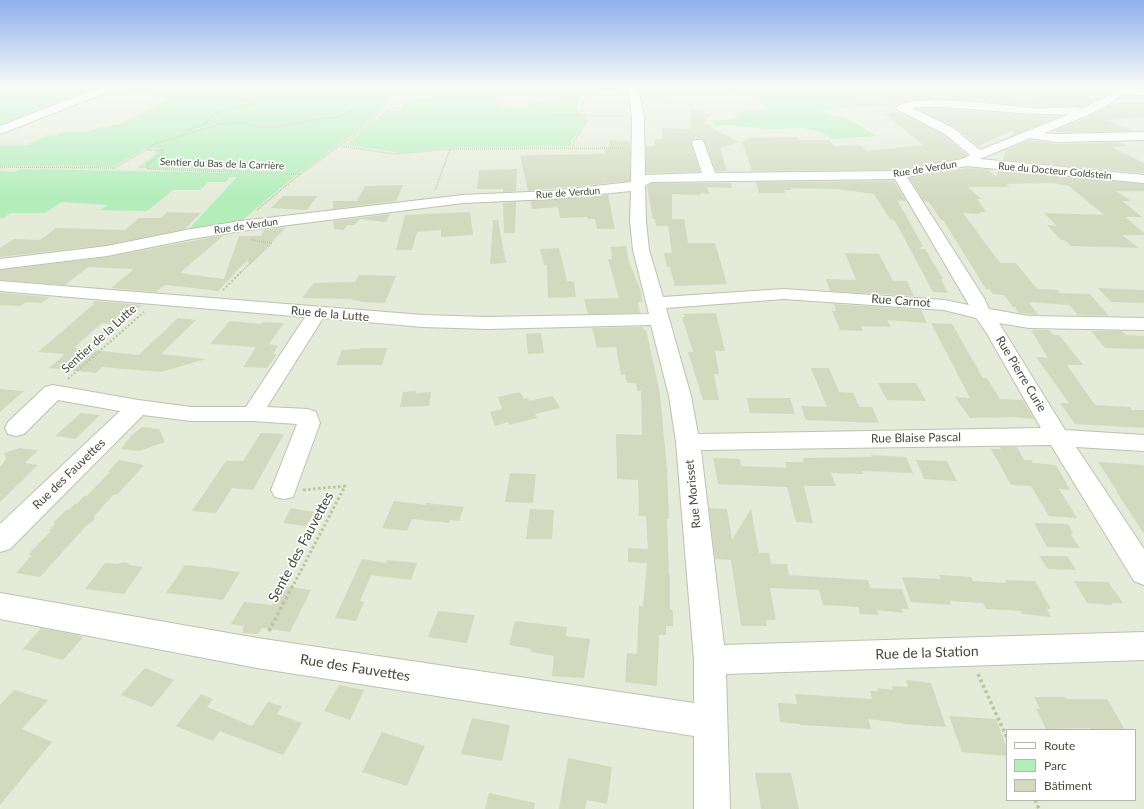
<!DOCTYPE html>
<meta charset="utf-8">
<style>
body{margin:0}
#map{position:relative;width:1144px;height:809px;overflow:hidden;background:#f2f6eb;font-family:Lato,sans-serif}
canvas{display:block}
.legend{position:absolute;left:1006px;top:729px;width:130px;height:72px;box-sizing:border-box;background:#fff;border:1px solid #b5b7af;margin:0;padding:5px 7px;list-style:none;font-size:12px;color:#464c38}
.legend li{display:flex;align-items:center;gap:8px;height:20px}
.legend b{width:20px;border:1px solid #b5b7af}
</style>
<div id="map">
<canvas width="1144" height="809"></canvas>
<ul class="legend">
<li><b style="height:5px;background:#fff"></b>Route</li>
<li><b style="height:11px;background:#b2edba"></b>Parc</li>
<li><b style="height:11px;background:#d2d9bf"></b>Bâtiment</li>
</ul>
</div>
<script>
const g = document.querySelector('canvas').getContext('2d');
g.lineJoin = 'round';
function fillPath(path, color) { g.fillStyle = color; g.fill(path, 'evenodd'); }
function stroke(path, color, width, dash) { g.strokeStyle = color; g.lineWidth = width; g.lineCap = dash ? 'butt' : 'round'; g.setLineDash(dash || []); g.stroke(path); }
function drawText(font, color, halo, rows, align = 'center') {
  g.font = font + ' Lato,sans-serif'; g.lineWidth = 3.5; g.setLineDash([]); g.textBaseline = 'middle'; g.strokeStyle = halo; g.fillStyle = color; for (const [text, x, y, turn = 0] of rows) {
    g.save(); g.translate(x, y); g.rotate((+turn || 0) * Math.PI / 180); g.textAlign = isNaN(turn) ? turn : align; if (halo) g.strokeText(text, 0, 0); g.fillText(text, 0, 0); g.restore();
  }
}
fillPath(new Path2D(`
 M0,87H1144V809H0ZM1007,730H1135V800H1007Z`), '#e4ebd9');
fillPath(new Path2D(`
 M0,87H107L0,128V93L7,89H0Z
 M117,87H393L388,91L381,109L362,128L299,173L137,168L156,154L155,151L161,148L145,149L113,167L0,166V145H27L47,135L56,136L61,132H86L98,128L120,124L169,99L154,96L161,92L116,88Z
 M495,87L499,90H529V92L547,93L546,96L538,97L520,94L497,95L494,99L500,106L526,107L536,102L549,101L559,98L581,96L576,108L584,115L586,122L572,140L571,146L445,148L401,153L346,145L386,111H400L409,98H432L437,88Z
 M815,87L882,105L823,110L831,116H844L876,136L833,139L818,131L803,128L769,129L728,125L717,126L711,120C720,120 737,122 740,112L744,110L767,108L753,92Z
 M21,169L297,174L240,222L213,225L188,230L237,177H230L226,182H208L200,190H173L147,211L100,210L108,205L62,202L44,213H11L3,218H0V171L14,172Z`), '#b2edba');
fillPath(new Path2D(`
 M884,87H904L912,92H924L936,99L905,102L896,106L857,94Z
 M1062,90L1097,99L1081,107L1076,106H1036L951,99L950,94L958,95L957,93L978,95L976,92L996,93L1005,94L1010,97L1022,98L1026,100Z
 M1144,102V117L1108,120L1133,131L1050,132L1086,118L1113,103Z
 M691,109L703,110L704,113L711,114L705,124L713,125L711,128L739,142L720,148L727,171H716L703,139L694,138L691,143L700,172L646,173V146H655V139H662V128L690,129Z
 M918,109H944L1034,115L1062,116L1012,136L1014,130L978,146L954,127Z
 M898,112L944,135L967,155L962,158L899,170L752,171L742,142L750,138L797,137L798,140H829L834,146L859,145L867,151L923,145L885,114Z
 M610,140L628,141L630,146V181L528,191L520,155L605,154V149H608Z
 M1030,140L1056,144L1118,142L1127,146L1112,147L1144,163V173L1003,160L1006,150Z
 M966,168L987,169L996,177L998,171L1144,184V191H1116L1131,201H1122L1142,217H1125L1144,233V235H1122L1139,248L1071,246L1064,240H1061L1047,225L1057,226L1044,213L1104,215L1069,186L1051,183L1006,184L1010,187H968L981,199H977L986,212H979L981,214L963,213L1000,263H1016L1037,289L1058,290L1060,293L1090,294L1109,316L1078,315L1061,295L1069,305L1029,302L1038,315L1019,313L1015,307H1013L1004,295L993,294L990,290L986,289L943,220H941L929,202L924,201L909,178Z
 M517,169L516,191L503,192V189H477L479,170Z
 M894,181L906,201L897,200L923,246L918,249H925L943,279H941L948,293L933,292L895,221L890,219L874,194L837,189L790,188L791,190H784L785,193H759L756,182Z
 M651,183H731L732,188L707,187L709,194L700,193L701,195L672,194V219H684L688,243H715L727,284L675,286L670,267H667L664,253H672L668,226H656L655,219H653L647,187Z
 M403,185L396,201L333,209V201H357L365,186Z
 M608,195L615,229H597L595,219H588L587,217L560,218L558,207L532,209L530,201Z
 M283,196H317L307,210L271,208Z
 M516,202L515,233H504L503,203Z
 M167,212L201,213L185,229L107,245L0,257V248L14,239L40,240L56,228L125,230L139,218H161Z
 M470,212L473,235L441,237V230L417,232L412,250H396L405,215Z
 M390,214L386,222L360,219L354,225H348L343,230L334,229L333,221Z
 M493,220H498L506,263L490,264Z
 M286,227L250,264L247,261L249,258L218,291L167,285L163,286L156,292L111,288L134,269L88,267L65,285L0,280V270L107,257L224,235L180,273L224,279L239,236H261L264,230Z
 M626,246L629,262L641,291L642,302H638L640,313L588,314L584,299L619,298L608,259H612L611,247Z
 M559,248L567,281H574L576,297L548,298L547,265H544L540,249Z
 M845,253L879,254L893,281H907L914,296L830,291L826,279L856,280Z
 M359,275L396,276L385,303L360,302L361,301L352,300L353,299L302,298L314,283L355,282Z
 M1098,288L1144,290V303L1111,302Z
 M0,293L50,297L42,303L26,302L20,306L0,305Z
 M95,301L142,305L119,325L102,323L74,348L139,355L178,318L196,320L161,354L206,359L161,372L102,367L96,373L49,368L65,354L38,352L94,304H92Z
 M834,304L921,310L927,323L887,320L891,327L861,326L863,331L840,330L832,311H836Z
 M716,313L725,351H715L719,374H714L719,400H703L688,352H693L682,317H685L683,314Z
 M230,321L261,324L263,322L284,323L269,344L278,346L273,354H277L267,368L243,367L256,347L210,344Z
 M931,323L952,324L983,378H987L1000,399L1023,400L1034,419L1012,417L970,418L955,397L970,398Z
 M643,327L644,330H646L660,394L667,470L669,519H667L669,575H670V609L673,610V626H666V635H659L657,686L625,682L627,653L637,654L639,606H643L647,563L628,562V548L648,549L646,516H639L638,480L617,479L616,434L642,435L641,391H637L636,383H627L625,374L621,375L616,347L597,348L592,328Z
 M1031,330H1049L1053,335H1059L1083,365H1067L1095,405L1130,407L1132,410H1144V428L1075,424L1060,403H1069L1036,357L1048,358Z
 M1091,331H1122L1126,335L1144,336V349L1105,348Z
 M541,333L544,353L528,354L526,334Z
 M361,348H387L382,365H336L342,350L360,349Z
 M811,368H829L839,392L853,393L860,407H872L879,423L806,420L801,406L827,407Z
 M878,383H916L926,401L887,400Z
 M0,389L24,391L0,412Z
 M416,391V393L431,392L429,406L400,407L403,392Z
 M520,392L524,399L528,398L529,401L553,396L560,408L535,414L537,418L509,425L508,422L495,426L490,412L502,409L498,397Z
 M747,398H790L795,414L750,413Z
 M81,413L100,415L75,439L55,436Z
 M142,427L159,429L165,442L139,451L121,449L132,435Z
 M261,433L284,434L253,490L232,488L216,513L192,511L226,461H243Z
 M1000,447H1017L1024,460H1031L1033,463L1056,465L1070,490L1059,489L1077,518L1049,516L1031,486L1011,485L991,449H1001Z
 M20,448L38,450L25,463L38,465L0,502V467L6,459L4,453Z
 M871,455L906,457L913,473L862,471L863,474L831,473L836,486H804L813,523L796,522L787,487L718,484L713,458L740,459L741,466L787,468L785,462H804L803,458L872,457Z
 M119,460L144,465L117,495L114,494L94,516V520L86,526L40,577L16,573L32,555H28L51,531H49L55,524L53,523L66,510H68L75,504H77L84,496H87L110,472H108Z
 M916,460L947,461L957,481L924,479Z
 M1098,462L1144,465V534L1116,491H1117Z
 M510,473L536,474L533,503L505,502Z
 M394,501L426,505V503L464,507L459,521L450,520L449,523L412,519L407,531L382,528Z
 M291,508L315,512L306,526L283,523Z
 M709,508L727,509L732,540L751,509L759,553H769L771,564H787L789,575L868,580L870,588L902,589L909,609H901L903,613L877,610L878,615L860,614L858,607L823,605L819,590L770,588L776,620H766L767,626H741L731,560L715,559Z
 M530,509L554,510L552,539H526Z
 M1034,523L1068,524L1073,533L1071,535L1080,548L1047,547Z
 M1039,556H1067L1076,570L1048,569Z
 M362,559L386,563L387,560L417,563L411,580L371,575L360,601L364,602L356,621L335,618Z
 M123,562L128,563L129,565L143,567L124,594L85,589L105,563L118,564Z
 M185,565L213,568L240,572L223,600L166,593Z
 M939,575L971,577L973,581L1006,583L1005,580L1035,581L1051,609H1047L1051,617L1022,614L1020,611L986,609L983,603L950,601L951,605L911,602L902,577L941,579Z
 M1074,581L1108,582L1123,603H1112V605L1087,603Z
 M282,586L311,590L290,632L262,628L258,634L243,633V626L231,624L244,602L272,605Z
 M438,611L475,615L467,643L428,637Z
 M515,621L567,627L566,636L590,639L584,678L552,676L554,656L531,652V649L509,645Z
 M41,628L77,635L83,637L63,660L23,649Z
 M145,668L174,680L152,707L121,695Z
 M906,680L931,683L946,727L903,724L902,723L868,719L871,729L800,725V724L780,722L778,703L797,704L795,694L872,699L870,691H878L877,688L893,690L892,686L908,687Z
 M339,685L364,690L350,720L324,711Z
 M14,690L48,700L22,729L52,742L0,805V705Z
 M201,694L213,699L207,707L252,726L268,702L282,706L277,714L302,723L283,755L220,731L213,741L176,726Z
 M1034,697H1065L1067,699H1107L1125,730H1091L1090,728L1046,729L1036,709H1040Z
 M949,716L996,719L1007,748V756L962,752Z
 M472,718L510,725L502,761L461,754Z
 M382,732L425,746L407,786L362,772Z
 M568,758L612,767L607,804L587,800L585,809H559Z
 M755,773H791L799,809H761Z
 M489,793L535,803L534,809H485Z`), '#d2d9bf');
const minor = new Path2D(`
 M101,87H116L115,89L0,134V126Z
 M628,87H638L644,117L645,175L702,173L692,143L694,140H702L704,143L715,173L899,171L962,159L970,155L945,134L898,110L896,108C909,91 1013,107 1036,108C1049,108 1063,108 1076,107L1081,109L1111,94L1117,87L1144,89V95L1122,94C1109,109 1063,125 1044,133L1056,134L1144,132V140L1056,142L1030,138L980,159L1144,175V183L966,166L907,177L984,298L989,309L1029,316L1144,318V330L1029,328L999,323L1065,430L1144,435V451L1076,447L1144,549V585L1134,581L1051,445L701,450L724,645L1144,632V660L726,674L730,809H694V736L257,668L0,619V593L257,638L694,703V660L676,442L669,396L651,325L487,329L423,327L323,318L267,407L308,409L316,412L320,423L293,497L284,499L275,497L271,490L297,424L252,421H191L143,415L10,549L0,552V524L120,411L58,400L24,434L16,436L8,434L5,428L8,422L45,387L53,385L138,400L191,407H246L305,317L0,291V281L423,315L487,317L649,314L633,250L630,221L631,191L551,199L463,203L241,231L191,239L107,256L0,269V259L107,246L191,229L241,221L463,195L551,191L631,182L632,117ZM926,107C974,107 1022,116 1070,114L980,150L953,128L912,108ZM895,179L969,305L944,300L784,289L663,297L649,250L646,221L645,186L651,182ZM784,299L944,310L976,318L986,332L1041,428L698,434L691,396L666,308Z`);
stroke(minor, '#bcc3ad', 2);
stroke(new Path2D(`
 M301,87L312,90L383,92
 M534,87L535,91L550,92L551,96L621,95
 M823,87L890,106
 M0,92L7,87
 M649,97L776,87
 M0,113H7
 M554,115L624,116
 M209,119L218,112L253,105L256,103L240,100L268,87
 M181,136L220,124
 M342,146L394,154L450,149L435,190
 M573,147L574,141L587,122L586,115L581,110L585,96
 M148,149L154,144L181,136L185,131L206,123L208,120L221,124L247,123L252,126L259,127H277L318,119L338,117L362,106L370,97L390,93
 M450,149L624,148
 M0,167L114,168L146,150H163V153L147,165L148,169L300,174
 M257,210L300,174L366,127L384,106L390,91L395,87
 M240,273L272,243L252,240L253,238`), '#b8c69d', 1.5, [1, 1]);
stroke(new Path2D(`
 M223,290L241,272
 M68,379L144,312`), '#b8c69d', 2, [2, 2]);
stroke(new Path2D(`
 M294,584L345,486L303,490`), '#b8c69d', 3, [2.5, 2.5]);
stroke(new Path2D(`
 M269,631L294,583
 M978,674L1007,738
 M1035,800L1039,809`), '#b8c69d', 3.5, [3, 3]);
fillPath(minor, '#fff');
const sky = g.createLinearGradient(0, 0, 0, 201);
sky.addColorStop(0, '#90aeee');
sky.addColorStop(0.43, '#f9fbf6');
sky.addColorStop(1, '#f9fbf600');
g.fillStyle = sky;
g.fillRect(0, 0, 1144, 201);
drawText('10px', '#464c38', '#fff', [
 ["Sentier du Bas de la Carrière",222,164,2],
 ["Rue de Verdun",925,169,-9],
 ["Rue du Docteur Goldstein",1055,171,5],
 ["Rue de Verdun",568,193,-4],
 ["Rue de Verdun",246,226,-8]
]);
drawText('12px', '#464c38', '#fff', [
 ["Rue Carnot",901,301,4],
 ["Rue de la Lutte",330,314,5],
 ["Sentier de la Lutte",99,339,-42],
 ["Rue Pierre Curie",1021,374,59],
 ["Rue Blaise Pascal",916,438,-1],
 ["Rue des Fauvettes",69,474,-44],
 ["Rue Morisset",693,494,-96]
]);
drawText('14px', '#464c38', '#fff', [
 ["Sente des Fauvettes",301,547,-62],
 ["Rue de la Station",927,653,-2],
 ["Rue des Fauvettes",355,668,9]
]);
</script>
